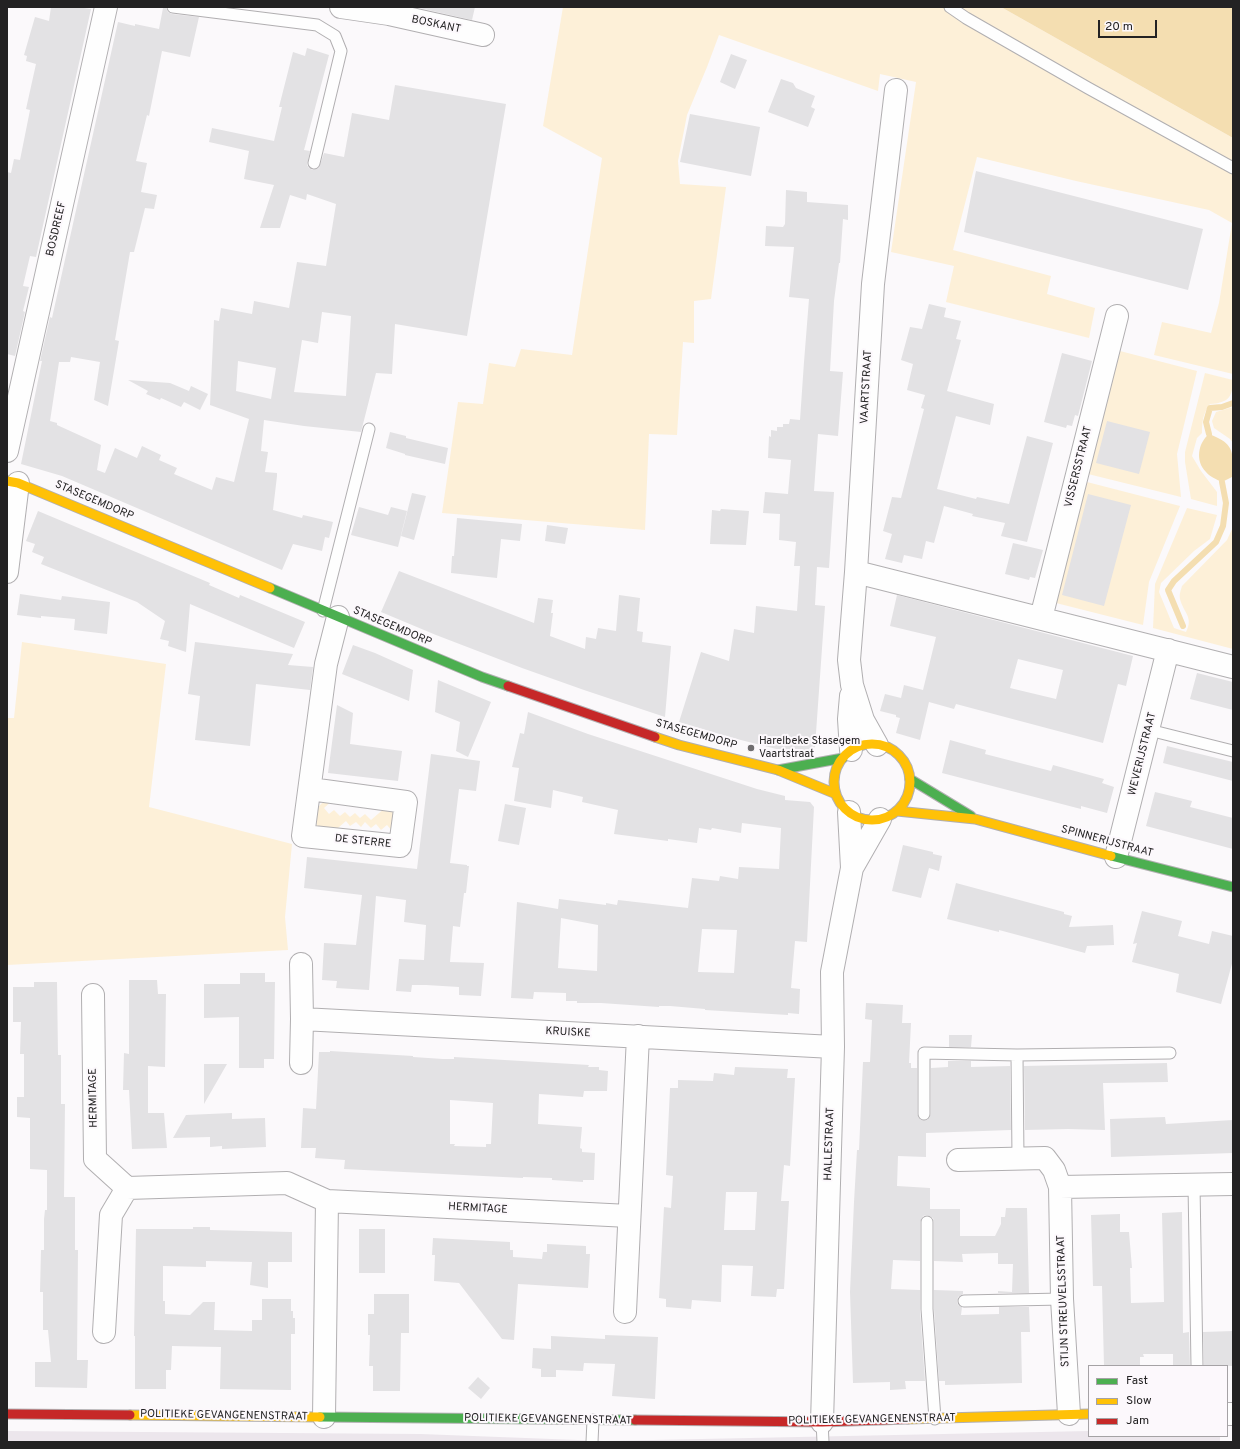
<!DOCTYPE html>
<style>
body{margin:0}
#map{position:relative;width:1240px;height:1449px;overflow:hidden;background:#fbf9fb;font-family:Overpass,sans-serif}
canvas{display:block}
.frame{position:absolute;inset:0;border:8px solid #232223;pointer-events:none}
.legend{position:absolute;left:1088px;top:1365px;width:140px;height:72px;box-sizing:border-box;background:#fcf8fc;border:1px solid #a5a2a5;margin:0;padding:5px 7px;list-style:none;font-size:12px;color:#232223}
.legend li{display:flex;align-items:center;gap:8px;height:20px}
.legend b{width:20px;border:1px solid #a5a2a5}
.scale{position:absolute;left:1098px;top:20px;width:59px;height:18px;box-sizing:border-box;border:2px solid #232223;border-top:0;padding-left:5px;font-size:12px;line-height:14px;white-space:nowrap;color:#232223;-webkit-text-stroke:3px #fcf8fc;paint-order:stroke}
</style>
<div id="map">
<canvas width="1240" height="1449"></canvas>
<div class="frame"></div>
<ul class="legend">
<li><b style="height:5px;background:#4caf50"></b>Fast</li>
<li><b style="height:5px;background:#ffc107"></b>Slow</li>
<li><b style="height:5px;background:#c62828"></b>Jam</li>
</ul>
<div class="scale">20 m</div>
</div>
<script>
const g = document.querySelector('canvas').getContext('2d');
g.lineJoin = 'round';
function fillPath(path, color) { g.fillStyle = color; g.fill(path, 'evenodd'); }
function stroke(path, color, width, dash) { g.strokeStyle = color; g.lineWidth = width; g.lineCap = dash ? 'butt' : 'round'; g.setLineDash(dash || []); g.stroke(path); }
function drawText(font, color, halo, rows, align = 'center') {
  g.font = font + ' Overpass,sans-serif'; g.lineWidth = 4; g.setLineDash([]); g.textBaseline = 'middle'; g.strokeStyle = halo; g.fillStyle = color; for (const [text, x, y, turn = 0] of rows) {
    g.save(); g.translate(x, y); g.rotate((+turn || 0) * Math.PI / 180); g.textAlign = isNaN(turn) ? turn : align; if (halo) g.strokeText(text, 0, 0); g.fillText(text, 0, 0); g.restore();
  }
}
fillPath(new Path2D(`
 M7,1431L421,1434L604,1441L1089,1431V1436H1220V1442H7Z`), '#ece6ec');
fillPath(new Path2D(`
 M563,7H1001L1233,138V374L1154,355L1162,322L1211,333L1219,303L1232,223L1209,210L1076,181L977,157L953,250L1051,276L1047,294L1095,308L1089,338L946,302L954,266L891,252L916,82L880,74L878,91L719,35L707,67L687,115L678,161L680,184L726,187L711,299L694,301V343L683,342L677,435L649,434L645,530L442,513L458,402L483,404L489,363L515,367L521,349L572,355L602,158L543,126Z
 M1120,351L1197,371L1177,454L1181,497L1088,474Z
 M1205,373L1233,380C1233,398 1227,403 1210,404C1203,414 1202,421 1202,433L1197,438L1192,456L1201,471L1217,492V506L1191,499L1185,462V452Z
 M1233,407V443L1230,439L1214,428L1212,421L1216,412Z
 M1087,482L1180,506L1149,582L1143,625L1056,603Z
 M1187,508L1217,515L1210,539L1194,551L1161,583L1159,592L1174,628L1186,632C1194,617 1183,612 1180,599C1179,594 1181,590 1182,586L1227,540L1233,527V649L1153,628L1155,584Z
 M22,642L166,664L149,807L292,844L285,917L288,950L7,965V718H14Z
 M334,799L324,808L329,814L334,810L340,816L345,812L350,817L355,813L360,818L365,814L371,820L386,807L394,809L399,836L383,840L392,831L387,825L381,830L376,824L371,828L365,822L361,827L356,822L350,826L346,821L331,834L317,826C314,812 317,801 334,799Z`), '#fdf0d8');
fillPath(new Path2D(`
 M1001,7H1233V138Z
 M1209,434C1226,441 1233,445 1233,464C1233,469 1233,473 1232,477L1222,482C1216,479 1210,477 1206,472C1195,461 1198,443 1209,434Z`), '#f4deb1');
stroke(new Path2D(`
 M1209,434L1206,422L1210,408L1222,407L1233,403
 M1183,626L1168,590L1174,581L1216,542L1223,526L1226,503L1222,482`), '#f4deb1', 6);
fillPath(new Path2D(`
 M51,7H77L91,9L36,257L30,256L23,286L29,287L23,311L25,312L15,356L7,354V172L11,173L14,159L20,160L30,110L26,109L36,64L26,61L27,56L24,55L35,17L49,21Z
 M415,7H475L472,20Z
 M163,8H166L168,12L172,14L199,17L190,57L162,51L149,116L147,115L136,161L147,163L141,192L157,195L154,209L145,208L134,252H130L115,340L119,341L108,406L94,400L100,362L71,357L70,362H59L50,421L57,423V425L101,445L97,470L105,473L115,448L137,458L142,446L161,455L159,460L177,468L174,474L212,490L216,477L234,482L249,419L210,405L214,320L219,321L221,308L252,314L254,301L289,308L297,262L326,266L336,204L307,194L306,200L290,195L280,228H260L274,185L244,179L249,151L209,142L212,128L274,141L282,107H279L293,52L305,56L307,48L329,55L304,150L310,151L307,165L309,168L313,170L319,168L324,153L344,157L352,113L389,120L395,85L506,104L467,336L395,324L392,374L376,373L361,432L304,426L264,420L261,451L268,452L265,472L277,473V476L273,510L302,518L303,515L333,522L329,538L325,537L322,551L293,544L282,570L62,476L21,464L42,361H40L50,317L52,318L118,22L135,26V24L159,29ZM322,312L351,316L346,396L294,392L302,340L318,343ZM238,361L276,368L271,399L236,391Z
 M731,54L747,60L735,89L720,82Z
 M781,79L793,83L796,88L815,96L811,107L815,109L808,127L768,112Z
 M690,114L760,127L751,176L680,162Z
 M976,171L1203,229L1188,290L964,232Z
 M786,190L807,192V202L848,205V220L843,219L840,263H839L834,301L830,371L843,372L838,436L818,434L814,491L834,492L829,568L817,567L815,605L825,606L815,747L808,752L796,754L733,738L679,722L701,652L729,661L734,629L754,633L756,606L797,611L800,566H794L796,542L779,540L780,514L763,513L765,492L788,494L791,460L768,458L769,436L771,437V430L777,431V427H783V424H789L790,419L800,420L804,362L809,299L789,297L794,247L765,246L766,226L783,227L785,224Z
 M929,304L946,308L944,317L961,321L956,339L961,340L947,391L994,404L990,425L956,416L937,489L976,499L977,497L1009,504L1027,436L1053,443L1027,542L1001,536L1005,523L972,516L973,514L944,506L934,543L926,541L922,559L904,555L902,563L885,559L892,534L883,531L892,497L901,498L924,409L921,408L925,395L907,390L913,364L901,360L910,327L922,329Z
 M1062,353L1092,361L1078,416L1075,415L1072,426L1067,425L1066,428L1044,422Z
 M128,380L170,383L189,391L191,386L208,394L200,410L184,402L181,407L161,398L160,400L146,394L148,391Z
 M1107,421L1150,432L1139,474L1096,463Z
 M390,432L406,436V438L448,448L445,464L405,455V454L386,448Z
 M412,493L426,496L414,540L401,536Z
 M1088,494L1131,505L1104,606L1062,595Z
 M359,507L388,515L391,507L407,511L398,547L351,535Z
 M721,509L749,511L746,545L710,544L712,510L720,511Z
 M38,511L210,583L209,585L239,598L240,595L305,622L294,648L190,604L186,652L168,646L169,641L160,639L165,621L137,602L41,564L44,557L32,552L35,544L26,541Z
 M457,518L522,524L520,541L501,539L497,578L451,573L452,556H454Z
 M547,525L568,528L565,544L545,541Z
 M1013,543L1043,550L1035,578L1030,577L1029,580L1005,574Z
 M399,571L534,623L538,598L553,600L551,613H553L550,636L585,649L586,637L596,639L598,628L616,631L619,595L640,598L637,631L643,632L642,642L671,646L665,717L584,690L522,668L436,635L381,612Z
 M20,594L61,600L62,596L110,602L107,634L74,630L75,619L41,616V618L17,615Z
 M897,595L1133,656L1126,686L1118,684L1103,743L956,704L954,709L929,702L920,740L896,733L900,718L896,717V715L880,711L885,694L901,698L904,685L923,690L936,637L890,626ZM1018,659L1063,670L1056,699L1010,688Z
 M195,642L293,654L288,665L313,667L310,690L256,684L250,746L195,740L200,696L188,694Z
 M353,645L375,653L413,670L409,701L342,674Z
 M1197,673L1233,682V710L1190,699Z
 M438,680L491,702L468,757L456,751L460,722L435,712Z
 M337,705L353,713L350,744L402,751L398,781L328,773Z
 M528,712L588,734L757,789L785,796V800L810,802L814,807L807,942L795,941L791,988L800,989L799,1014L788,1013V1015L705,1010V1009L670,1006H659V1007L601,1003H577V1001H566V993L534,992L533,999L511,998L517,902L558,909L559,899L606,905V903L617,905L618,900L688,908L692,878L719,881L720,876L738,879L739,867L779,869L781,828L742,823L741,833L712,828L711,830L699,828L697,843L668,839V841L614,834L618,810L582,802L583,797L553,790L551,808L514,801L519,768L512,767L520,733L524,734ZM561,918L598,925L597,971L558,968ZM702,929L737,930L734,973L698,972Z
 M950,740L986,750L985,754L1051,771L1053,765L1104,779L1102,783L1114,787L1107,813L1081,806V809L942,773Z
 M1167,746L1233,762V781L1163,763Z
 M431,754L480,761L476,791L459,789L450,863L467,865V866H469L466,893H464L460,927L453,926L450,962L484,963L481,996L459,995V987L426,985H412L411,992L396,991L399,959L424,960L426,925L404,922L406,900L376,896L369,990L336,988L337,981L322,980L324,943L356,945L362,895L304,888L307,857L417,869Z
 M1155,792L1192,801L1190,807L1233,818V849L1146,826Z
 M505,804L526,808L519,845L498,841Z
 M903,845L933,852V854L942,856L939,871L929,868L921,898L892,891Z
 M956,883L1064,912V914L1072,916L1069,927L1113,925L1114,945L1087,946L1085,953L999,930V932L947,919Z
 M1142,911L1182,921L1178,936L1209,944L1212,931L1233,936V960L1221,1004L1176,992L1179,974L1132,962L1137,943L1133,944Z
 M240,973H265V982H275L274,1059H264V1068H239V1017L204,1018V984H240Z
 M129,980H157L158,994H166L165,1067L148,1066V1113H164L167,1148L132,1149L129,1090H123L124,1053L129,1054Z
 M34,982H57L58,1055H61V1104H65L64,1197H75V1250H78L77,1360H88L87,1388L35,1387V1362H51L48,1330H43V1292H40L41,1250H44V1219L45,1210H47V1170L30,1169V1118L17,1117V1097H24V1054H20L21,1022H13V987H34Z
 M866,1003L903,1005L902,1023H911L909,1063H911V1068H917V1114L921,1120H927L931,1114V1068L948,1067V1061H971V1067L1010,1066L1011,1130L926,1133V1157L898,1156L897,1186L930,1188V1209H960V1236H995L1001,1224V1217H1005L1006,1208H1027L1029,1293H998V1291L1012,1292L1013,1264H998V1253L962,1254L963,1262L934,1261V1222L933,1218L927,1215L923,1216L920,1222V1261L893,1260L891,1289L920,1290V1310L925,1381H905L906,1389L890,1390V1382L853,1383L850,1292L854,1202L857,1150H859L863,1062H870L872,1020L865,1019Z
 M949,1035H972L971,1047H949Z
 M330,1051L413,1056V1057L443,1059H454V1057L589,1065L588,1067H599V1070L608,1071L607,1091H584L583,1097L539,1094L538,1124L582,1127L580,1148L582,1149V1152L595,1153L594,1180H583V1182L552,1180V1178L523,1177V1178L344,1169L345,1160L315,1158L316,1148H301L303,1108L316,1109L319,1052H330ZM450,1100L493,1103L491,1144H486V1147L454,1146L455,1144H450Z
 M1167,1063L1168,1082L1103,1083L1105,1130L1068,1129L1025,1130L1024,1066Z
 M204,1064H227L204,1104Z
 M735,1067L788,1069L787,1078H795L790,1166L784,1165L781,1201H789L784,1289H777L776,1297L751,1296L753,1266L722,1265L721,1302L692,1300L691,1309L666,1307V1299L659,1298L664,1207L671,1208L673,1176L666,1175L670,1088H678V1080L713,1081L714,1073L734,1075ZM726,1192H757L755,1230H724Z
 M232,1113V1119L265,1118L266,1147L222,1149V1146L210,1147V1137L173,1138L186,1115Z
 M1165,1117L1166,1124L1233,1120V1153L1111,1157L1110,1119Z
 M1182,1212L1183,1333L1189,1332L1190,1366H1173V1354H1143L1144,1357H1140V1366H1104L1102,1286H1093L1091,1215L1120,1214V1232H1129L1132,1268H1130L1131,1303L1164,1302L1162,1213Z
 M193,1227H210V1230L292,1232V1262H268V1288L250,1285L252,1262L206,1261V1267L163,1266V1301H165V1314L190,1315L203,1302H215L214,1330L252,1331V1320H262V1299H291V1311H293V1318H295V1334H291V1390L220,1389L221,1347L172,1346L171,1370H166V1389H135V1336H134L136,1229H193Z
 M359,1229H385V1273H359Z
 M433,1238L510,1242V1250H513V1257L542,1259L543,1252H547V1244L586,1246V1254H590L588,1288L518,1284L514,1340L502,1339L459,1283L434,1281L435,1255H432Z
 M934,1290L963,1291V1294L958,1297L957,1301L958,1305L962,1307L961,1315L999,1314V1307H1029L1030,1332H1021L1022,1383L945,1385V1381H939L934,1309Z
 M374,1294H409V1333H401L400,1391H373V1366H369L370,1335H368V1314H374Z
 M1233,1331V1366H1204L1203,1332Z
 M605,1335L658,1337L655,1399L612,1396L615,1364L584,1363L583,1371L556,1370V1377H541V1369L532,1368L533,1348L551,1349V1336L605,1339Z
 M478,1377L490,1388L481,1399L468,1388Z`), '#e3e2e4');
const lane = new Path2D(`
 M173,7L317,25L335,36L341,51L314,163
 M950,7L966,18L1088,88L1233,168
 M323,611L369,429
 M1149,730L1233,751
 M1017,1055L1018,1159
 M924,1114V1053L1017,1055L1170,1053
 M1194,1185L1197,1366
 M927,1222V1309L935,1419
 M964,1301L1062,1299
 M822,1422L823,1442
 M592,1442L593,1420`);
const street = new Path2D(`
 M341,7L389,14L483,35
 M7,451L106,7
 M7,572L18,483
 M856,572L1233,667
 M1041,618L1117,316
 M851,696L849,719L851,750
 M877,745L863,720L852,685L849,660L856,572L873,284L896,90
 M310,789L406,802L400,846L303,836L326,664L338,617
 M1116,857L1168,650
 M852,868L880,819
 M93,995L95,1159L127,1188L287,1183L327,1201L629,1216
 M302,1019L833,1047
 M301,1063L302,1019L301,964
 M958,1160L1045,1158L1054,1170L1060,1187L1062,1299L1069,1414
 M1060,1187L1233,1184
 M625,1312L638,1036
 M104,1332L111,1215L127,1188
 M1227,1414H1233
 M324,1417L327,1201
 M822,1422L833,1047L832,972L852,868L849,812`);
const fast = new Path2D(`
 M270,588L482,677L508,686
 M778,770L843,758
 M910,779L971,816
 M1111,856L1233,887
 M320,1417L635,1420`);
const slow = new Path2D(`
 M7,481L18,483L270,588
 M655,737L679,745L778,770L836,794
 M834 782a38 38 0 1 1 76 0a38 38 0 1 1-76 0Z
 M897,811L975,819L1111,856
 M130,1415L320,1417
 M908,1419L1089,1414`);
const jam = new Path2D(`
 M508,686L655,737
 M7,1414L130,1415
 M635,1420L822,1422L908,1419`);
stroke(lane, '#b1afb1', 13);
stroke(street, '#b1afb1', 24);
stroke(fast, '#b1afb1', 11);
stroke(slow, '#b1afb1', 11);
stroke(jam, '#b1afb1', 11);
stroke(lane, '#fefefe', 11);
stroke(street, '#fefefe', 22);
stroke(fast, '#4caf50', 9);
stroke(slow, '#ffc107', 9);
stroke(jam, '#c62828', 9);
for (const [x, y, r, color] of [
 [751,748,4,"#6f6d6f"]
]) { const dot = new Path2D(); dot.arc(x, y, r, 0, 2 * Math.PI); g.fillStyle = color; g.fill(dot); stroke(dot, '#fcf8fc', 1.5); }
drawText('11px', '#232223', '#fcf8fc', [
 ["BOSKANT",436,25,12],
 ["BOSDREEF",57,229,-77],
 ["VAARTSTRAAT",867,387,-87],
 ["VISSERSSTRAAT",1079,467,-76],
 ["STASEGEMDORP",94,501,23],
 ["STASEGEMDORP",392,627,23],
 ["STASEGEMDORP",696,735,16],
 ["WEVERIJSTRAAT",1143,754,-76],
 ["DE STERRE",363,842,6],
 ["SPINNERIJSTRAAT",1107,842,15],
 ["KRUISKE",568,1033,3],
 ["HERMITAGE",94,1098,-91],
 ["HALLESTRAAT",830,1144,-88],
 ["HERMITAGE",478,1209,3],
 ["STIJN STREUVELSSTRAAT",1064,1301,-92],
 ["POLITIEKE GEVANGENENSTRAAT",224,1416,1],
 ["POLITIEKE GEVANGENENSTRAAT",548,1420,1],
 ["POLITIEKE GEVANGENENSTRAAT",872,1420,-1]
]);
drawText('11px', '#232223', '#fcf8fc', [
 ["Harelbeke Stasegem",759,742],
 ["Vaartstraat",759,755]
], 'left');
</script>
